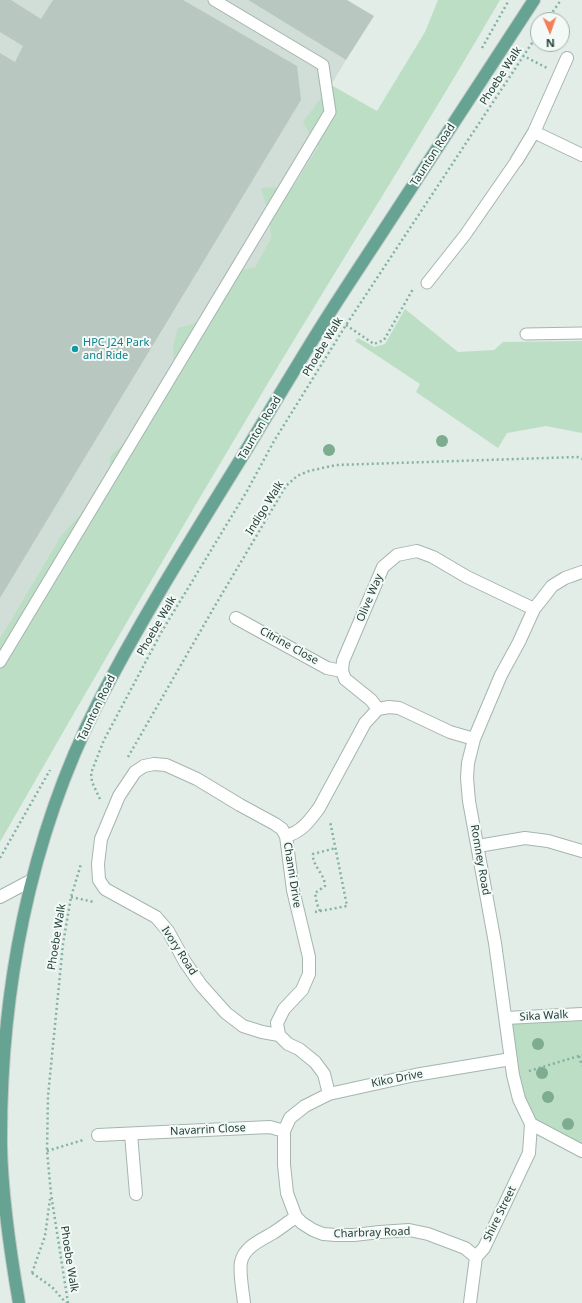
<!DOCTYPE html>
<style>
body{margin:0}
#map{position:relative;width:582px;height:1303px;overflow:hidden;background:#e3ede8;font-family:"Noto Sans",sans-serif}
canvas{display:block}
.north{position:absolute;left:530px;top:12px;width:40px;height:40px;box-sizing:border-box;background:#f3f9f6;border:1px solid #9fafaa;border-radius:50%;rotate:178deg;font-size:11px;font-weight:700;line-height:16px;text-align:center;color:#223f37}
.north::after{content:'';display:block;margin:auto;width:14px;height:18px;background:#f37e5a;clip-path:polygon(50% 0,100% 100%,50% 72%,0 100%)}
</style>
<div id="map">
<canvas width="582" height="1303"></canvas>
<div class="north">N</div>
</div>
<script>
const g = document.querySelector('canvas').getContext('2d');
g.lineJoin = 'round';
function fillPath(path, color) { g.fillStyle = color; g.fill(path, 'evenodd'); }
function stroke(path, color, width, dash) { g.strokeStyle = color; g.lineWidth = width; g.lineCap = dash ? 'butt' : 'round'; g.setLineDash(dash || []); g.stroke(path); }
function drawText(font, color, halo, rows, align = 'center') {
  g.font = font + ' "Noto Sans",sans-serif'; g.lineWidth = 4; g.setLineDash([]); g.textBaseline = 'middle'; g.strokeStyle = halo; g.fillStyle = color; for (const [text, x, y, turn = 0] of rows) {
    g.save(); g.translate(x, y); g.rotate((+turn || 0) * Math.PI / 180); g.textAlign = isNaN(turn) ? turn : align; if (halo) g.strokeText(text, 0, 0); g.fillText(text, 0, 0); g.restore();
  }
}
fillPath(new Path2D(`
 M0,0H248L346,60L331,85L318,147L293,187L267,209L271,238L255,267L225,273L200,322L174,367L140,432L121,446L110,456V478L92,502L62,534L0,638Z`), '#d1ddd7');
fillPath(new Path2D(`
 M438,0H500C425,129 345,255 268,383C177,535 88,688 0,842V638L62,534L92,502L110,478V456L121,446L140,432L174,367L173,347L178,328L200,322L225,273L255,267L271,238L267,209L261,188L293,187L318,147L303,122L331,85L377,111L425,32Z
 M405,309L458,352L494,350L503,342L582,341V433L546,426L507,433L498,448L416,392L420,384L355,341L358,338L374,347L385,344Z
 M582,1014V1151L531,1124L524,1112L506,1018Z`), '#bbdec4');
fillPath(new Path2D(`
 M0,0H11L41,19L53,0H183L297,66L301,100L0,598V53L15,62L23,46L0,32Z
 M248,0H347L374,16L346,60Z`), '#b8c8c1');
const service = new Path2D(`
 M427,283L465,235L517,160
 M526,334L582,333
 M0,662L330,112L323,65L214,0`);
const minor = new Path2D(`
 M534,132L582,155
 M517,160L534,132L567,58
 M582,572L565,578L552,586L542,599L534,609L519,642L501,675L474,739L468,763L467,778L469,801L495,943L513,1075L519,1099L531,1124L582,1151
 M236,618L327,668L342,671
 M378,709L371,700L345,679L342,671L343,661L383,567L397,555L417,551L433,557L467,577L534,609
 M478,846L525,838L548,841L582,851
 M0,897L32,880
 M506,1018L582,1014
 M279,1035L262,1032L243,1026L226,1013L201,985L185,962L168,931L156,917L105,889L99,880L98,864L101,839L119,796L135,772L144,766L154,764L166,765L197,779L240,805L275,824L282,829L286,836
 M329,1094L324,1074L315,1062L299,1049L288,1044L279,1035L277,1023L284,1009L302,990L309,974V957L293,890L286,836C302,832 310,820 319,808L365,723L378,709L389,707L399,708L450,732L474,739
 M131,1134L136,1194
 M98,1135L270,1127L284,1131
 M476,1257L465,1248L428,1234L409,1230L380,1232L354,1235H336L323,1234L313,1230L302,1223L296,1217L287,1193L284,1165V1131L290,1118L305,1106L329,1094L415,1075L511,1059
 M244,1303C243,1292 239,1273 241,1262C244,1247 261,1240 273,1233C281,1228 288,1222 296,1217
 M470,1303L476,1257L484,1248L529,1153L531,1124`);
const primary = new Path2D(`
 M19,1303C10,1251 2,1198 1,1145C0,993 29,839 98,703C142,617 194,535 245,452C271,409 297,365 324,322C346,287 369,253 391,219C439,146 487,73 534,0`);
stroke(service, '#a5b5af', 13);
stroke(minor, '#a5b5af', 14);
stroke(primary, '#c1c9c7', 14);
stroke(new Path2D(`
 M547,20L561,0
 M482,48L509,0
 M518,53L547,68
 M346,325L374,344L384,340L413,289
 M128,757L216,604L286,486L297,476L309,471L336,465L577,457L582,459
 M100,799L92,782L91,773L104,740L162,631L247,491L274,441L346,325L538,34
 M0,858L50,770
 M71,897L94,902
 M320,911L317,904L315,893L325,886C325,874 312,866 313,854L336,848
 M315,912L347,906L330,821
 M579,1056L582,1066
 M529,1071L582,1055
 M47,1151L83,1140
 M32,1273L45,1236L50,1199
 M32,1273L52,1287L66,1303
 M68,1303L51,1194L47,1151L48,1096L63,944L71,897L81,864`), '#83b1a2', 2.5, [2, 3]);
stroke(service, '#fff', 11);
stroke(minor, '#fff', 12);
stroke(primary, '#67a393', 12);
g.fillStyle = '#7eac90';
for (const [x, y] of [
 [442,441],
 [329,450],
 [538,1044],
 [542,1073],
 [548,1097],
 [568,1124]
]) { g.beginPath(); g.arc(x, y, 6, 0, 2 * Math.PI); g.fill(); }
for (const [x, y, r, color] of [
 [75,349,4,"#0f9aa8"]
]) { const dot = new Path2D(); dot.arc(x, y, r, 0, 2 * Math.PI); g.fillStyle = color; g.fill(dot); stroke(dot, '#f3f9f6', 1.5); }
drawText('11px', '#223f37', '#f3f9f6', [
 ["Phoebe Walk",501,76,-57],
 ["Taunton Road",433,155,-57],
 ["Phoebe Walk",323,347,-59],
 ["Taunton Road",260,428,-59],
 ["Indigo Walk",265,508,-58],
 ["Olive Way",370,598,-67],
 ["Phoebe Walk",157,626,-60],
 ["Citrine Close",289,646,29],
 ["Taunton Road",97,708,-64],
 ["Romney Road",480,860,80],
 ["Channi Drive",292,875,81],
 ["Phoebe Walk",57,937,-81],
 ["Ivory Road",179,951,57],
 ["Sika Walk",544,1016,-3],
 ["Kiko Drive",397,1079,-11],
 ["Navarrin Close",208,1130,-3],
 ["Shire Street",500,1214,-64],
 ["Charbray Road",372,1233,-2],
 ["Phoebe Walk",69,1259,81]
]);
drawText('11px', '#0d838f', '#f3f9f6', [
 ["HPC J24 Park",83,343],
 ["and Ride",83,356]
], 'left');
</script>
